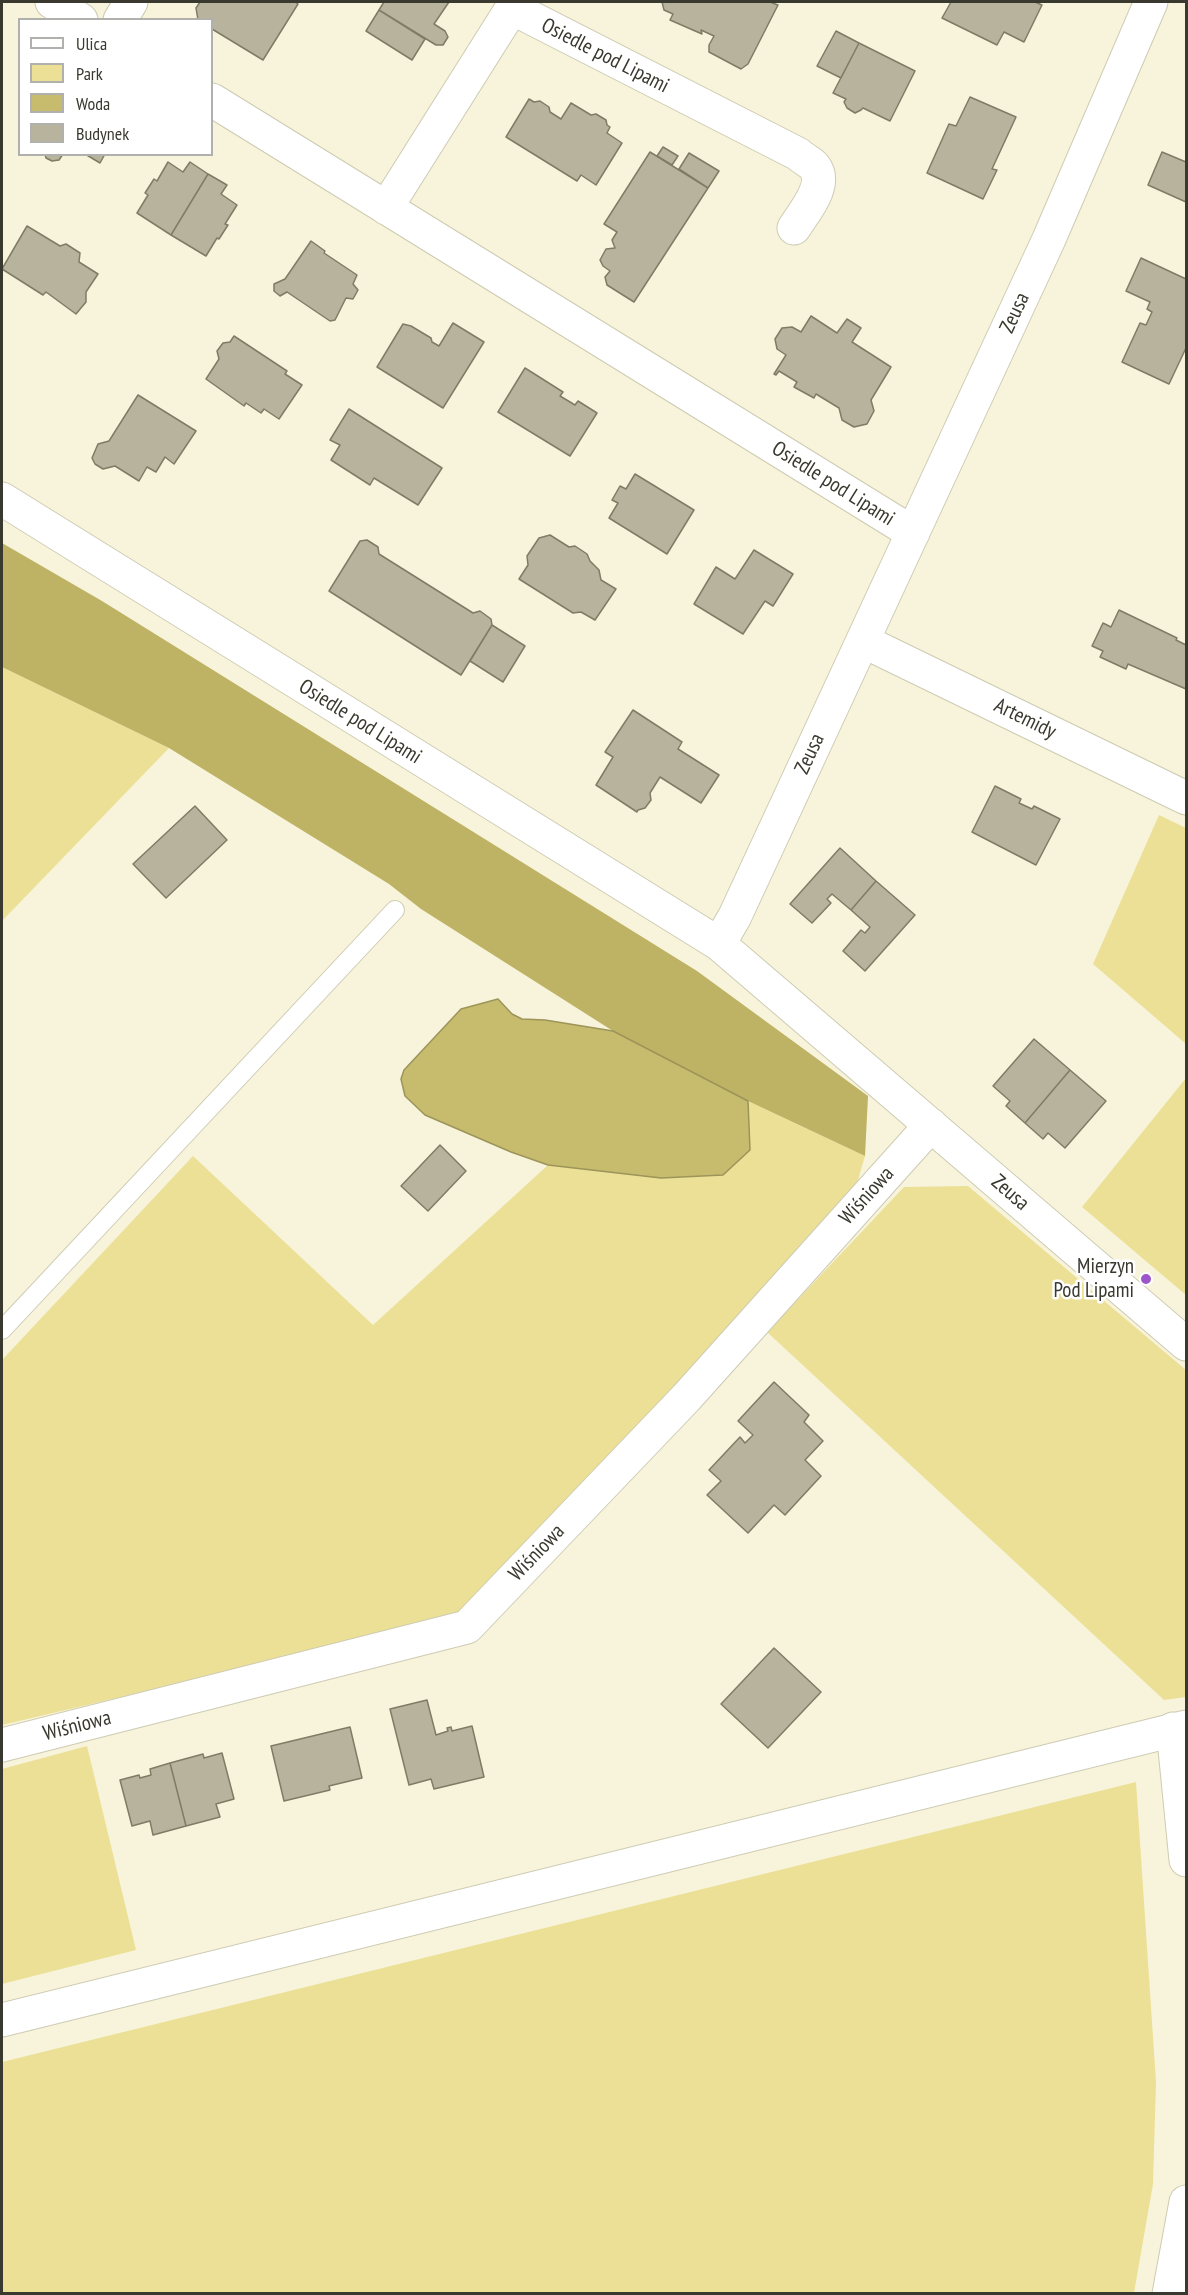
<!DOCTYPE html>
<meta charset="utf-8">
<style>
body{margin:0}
#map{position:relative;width:1188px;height:2295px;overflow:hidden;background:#f7f4db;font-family:"PT Sans Narrow",sans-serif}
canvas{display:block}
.frame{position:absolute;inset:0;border:3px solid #3a392f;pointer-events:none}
.legend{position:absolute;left:18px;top:18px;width:195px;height:138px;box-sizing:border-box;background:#fff;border:2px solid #b0b0ac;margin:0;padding:8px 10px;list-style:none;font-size:18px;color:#3a392f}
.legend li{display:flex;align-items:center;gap:12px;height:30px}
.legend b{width:30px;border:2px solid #b0b0ac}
</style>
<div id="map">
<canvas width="1188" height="2295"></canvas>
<div class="frame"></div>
<ul class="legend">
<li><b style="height:8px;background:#fff"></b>Ulica</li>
<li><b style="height:16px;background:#ece097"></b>Park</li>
<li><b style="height:16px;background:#c7bb6d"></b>Woda</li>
<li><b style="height:16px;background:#b7b39c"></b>Budynek</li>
</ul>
</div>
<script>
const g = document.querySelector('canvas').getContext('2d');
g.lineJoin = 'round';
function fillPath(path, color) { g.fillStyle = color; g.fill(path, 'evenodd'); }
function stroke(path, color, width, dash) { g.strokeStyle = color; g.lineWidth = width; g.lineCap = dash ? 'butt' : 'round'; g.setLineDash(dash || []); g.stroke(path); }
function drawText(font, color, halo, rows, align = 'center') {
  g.font = font + ' "PT Sans Narrow",sans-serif'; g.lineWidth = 5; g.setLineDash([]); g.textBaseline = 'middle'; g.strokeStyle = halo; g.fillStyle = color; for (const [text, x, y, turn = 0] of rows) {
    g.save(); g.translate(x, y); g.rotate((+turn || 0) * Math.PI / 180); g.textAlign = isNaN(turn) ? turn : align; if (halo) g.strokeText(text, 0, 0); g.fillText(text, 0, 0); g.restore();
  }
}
fillPath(new Path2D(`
 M2,667L169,748L2,921Z
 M1159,815L1186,828V1044L1093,964Z
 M1186,1078V1295L1082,1207Z
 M748,1101L865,1156L849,1211L461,1617L2,1725V1360L193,1156L373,1325L548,1165L661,1178L750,1150Z
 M968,1186L1186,1370V1697L1164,1700L767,1332L904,1187Z
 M87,1746L136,1950L2,1984V1769Z
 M1136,1782L1156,2082L1153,2184L1134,2293H2V2062Z`), '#ece097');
fillPath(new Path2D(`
 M2,543L102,601L697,971L868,1096L865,1156L748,1101L613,1031L421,909L389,884L169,748L2,667Z`), '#beb264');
const water = new Path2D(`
 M498,999L512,1014L522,1019L545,1020L613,1031L748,1101L750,1150L723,1175L661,1178L548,1165L511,1152L425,1115L405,1096L401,1079L404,1070L461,1009Z`);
fillPath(water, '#c7bb6d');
stroke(water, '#9d945a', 1.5);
const building = new Path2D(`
 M200,2H295L298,4L263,60L212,29V20H198L196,8Z
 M384,2H449L434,24L445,31L448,37L443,45H436L379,10Z
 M662,2H770L778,5L748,64L741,69L709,52V45L714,36L701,30L702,34L670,20L673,14L664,10Z
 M951,2H1035L1042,5L1024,42L1004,32L997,45L942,18Z
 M379,10L425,39L412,60L366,31Z
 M836,31L859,43L841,78L817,66Z
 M859,43L915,71L890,121L863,108L861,110L855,113L847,108L844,102L846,99L833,93Z
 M970,97L1016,117L992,169L997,170L983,199L927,173L949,124L956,126Z
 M529,99L534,102L540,101L549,107L550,112L561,119L571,103L591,115L596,114L606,120L607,125L610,127L607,133L622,143L596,185L581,175L577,181L506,137Z
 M663,147L678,156L672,165L657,156Z
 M650,152L708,188L634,302L607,285L605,277L610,271L603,266L600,260L606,249L615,248L612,240L617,232L604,224Z
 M1162,152L1186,162V202L1148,185Z
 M689,153L719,171L708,188L679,169Z
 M45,154H63L59,160L52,161L46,158Z
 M85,154H105L100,163Z
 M168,162L183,172L190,162L208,174L171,235L137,213L148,195L145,193L154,179L157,181Z
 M208,174L227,185L221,194L237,205L225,224L228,225L219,239L217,238L206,256L171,235Z
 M27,226L60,246L66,244L80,253L79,262L98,274L86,292V302L76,314L46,292L43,295L2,269Z
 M311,241L325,251L324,253L357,275L353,284L358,290L353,299L346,298L335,320L330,321L287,292L280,296L274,291V284L285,279Z
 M1141,258L1186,279V348L1169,384L1122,362L1140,323L1146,325L1152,312L1147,309L1150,302L1126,291Z
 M811,316L837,333L847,319L861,328L852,342L891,367L871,400L874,411L867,424L854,427L842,420L839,408L816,394L814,398L794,387L797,382L779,371L776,375L774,374L786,355L777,349L775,339L782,328L792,327L801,332Z
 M453,323L484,342L443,408L377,367L403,324L411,326L431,338L432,342L439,346Z
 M234,336L287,371L285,374L302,385L279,419L264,409L261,413L246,403L244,406L206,379L219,359L217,351L223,343L230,342Z
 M525,368L563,392L560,396L575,405L578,401L597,413L570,456L498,412Z
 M138,395L196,431L174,464L165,457L156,472L147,467L139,481L115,466L103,469L95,464L92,458L98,444L109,441Z
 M349,409L442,468L418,505L374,478L370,485L331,460L340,445L330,440Z
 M635,474L694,510L667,554L609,518L618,503L612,500L620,486L626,489Z
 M550,535L569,547L575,546L587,554L590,561L599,570L601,580L616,589L595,620L581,612L573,613L519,579L528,565L527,556L539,538Z
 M367,540L378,547L379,554L473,613L480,611L491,619L492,625L461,675L329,591L360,541Z
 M754,550L793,574L773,606L765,601L743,634L694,604L716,567L735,579Z
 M1119,610L1177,638L1176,640L1186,645V689L1128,664L1126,669L1100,657L1103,651L1092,646L1103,623L1111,627Z
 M492,625L525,646L503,682L470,661Z
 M633,710L682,742L678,749L719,775L701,803L660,777L650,793L651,800L645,808L638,810L637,812L596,785L613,757L605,752Z
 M995,786L1021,799L1019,803L1032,809L1034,806L1060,819L1036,865L972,832Z
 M195,806L227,840L166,898L133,864Z
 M840,848L876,881L851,910L832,894L827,899L831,903L812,923L790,904Z
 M876,881L915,915L865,971L843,951L861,930L865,933L870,927L851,910Z
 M1034,1039L1070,1070L1025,1123L1006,1106L1010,1101L993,1086Z
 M1070,1070L1106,1101L1065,1148L1048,1133L1043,1139L1025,1123Z
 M440,1145L466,1171L428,1211L401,1186Z
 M774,1382L809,1415L804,1422L823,1441L805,1460L821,1476L785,1515L774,1505L748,1533L707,1495L721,1481L709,1470L740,1437L745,1443L753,1435L738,1421Z
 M774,1648L821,1692L768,1748L721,1704Z
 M427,1700L436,1735L448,1731L447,1728L451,1727L452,1731L472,1726L484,1777L434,1789L431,1779L409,1785L390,1709Z
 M350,1727L362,1778L329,1786L330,1790L284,1801L271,1746Z
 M222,1753L234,1799L216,1804L220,1817L186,1826L170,1763L203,1754L204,1758Z
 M170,1763L186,1826L153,1835L150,1821L132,1826L120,1780L139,1775L140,1778L151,1775L150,1769Z`);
fillPath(building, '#b7b39c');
stroke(building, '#7f7c66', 1.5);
const lane = new Path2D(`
 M2,1330L395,910`);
const street = new Path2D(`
 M52,2L81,20
 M120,20L131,2
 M212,100L913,533
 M386,208L512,8L798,154C802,158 810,162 814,166C829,185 803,213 794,228
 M2,499L719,944L1186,1344
 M863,641L1186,798
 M719,944L735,916L1049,239L1151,2
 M1173,1729L1186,1860
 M2,1745L467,1627L686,1398L931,1125
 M1169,2294L1186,2202`);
const secondary = new Path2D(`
 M2,2020L1186,1727`);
stroke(lane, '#cecbb3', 20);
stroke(street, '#cecbb3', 35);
stroke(secondary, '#cecbb3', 35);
stroke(lane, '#fff', 18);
stroke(street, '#fff', 33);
stroke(secondary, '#fff', 33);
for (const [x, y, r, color] of [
 [1146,1279,6,"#9d56ca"]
]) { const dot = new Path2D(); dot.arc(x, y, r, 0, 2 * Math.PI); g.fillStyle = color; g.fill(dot); stroke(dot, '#fff', 2); }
drawText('21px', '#3a392f', '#fff', [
 ["Osiedle pod Lipami",605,56,27],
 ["Zeusa",1015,313,-65],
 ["Osiedle pod Lipami",833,484,32],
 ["Artemidy",1025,719,26],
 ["Osiedle pod Lipami",360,722,32],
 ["Zeusa",810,754,-65],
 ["Zeusa",1010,1193,41],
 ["Wiśniowa",867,1196,-48],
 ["Wiśniowa",537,1553,-46],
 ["Wiśniowa",77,1726,-14]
]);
drawText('21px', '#3a392f', '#fff', [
 ["Mierzyn",1134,1267],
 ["Pod Lipami",1134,1291]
], 'right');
</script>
